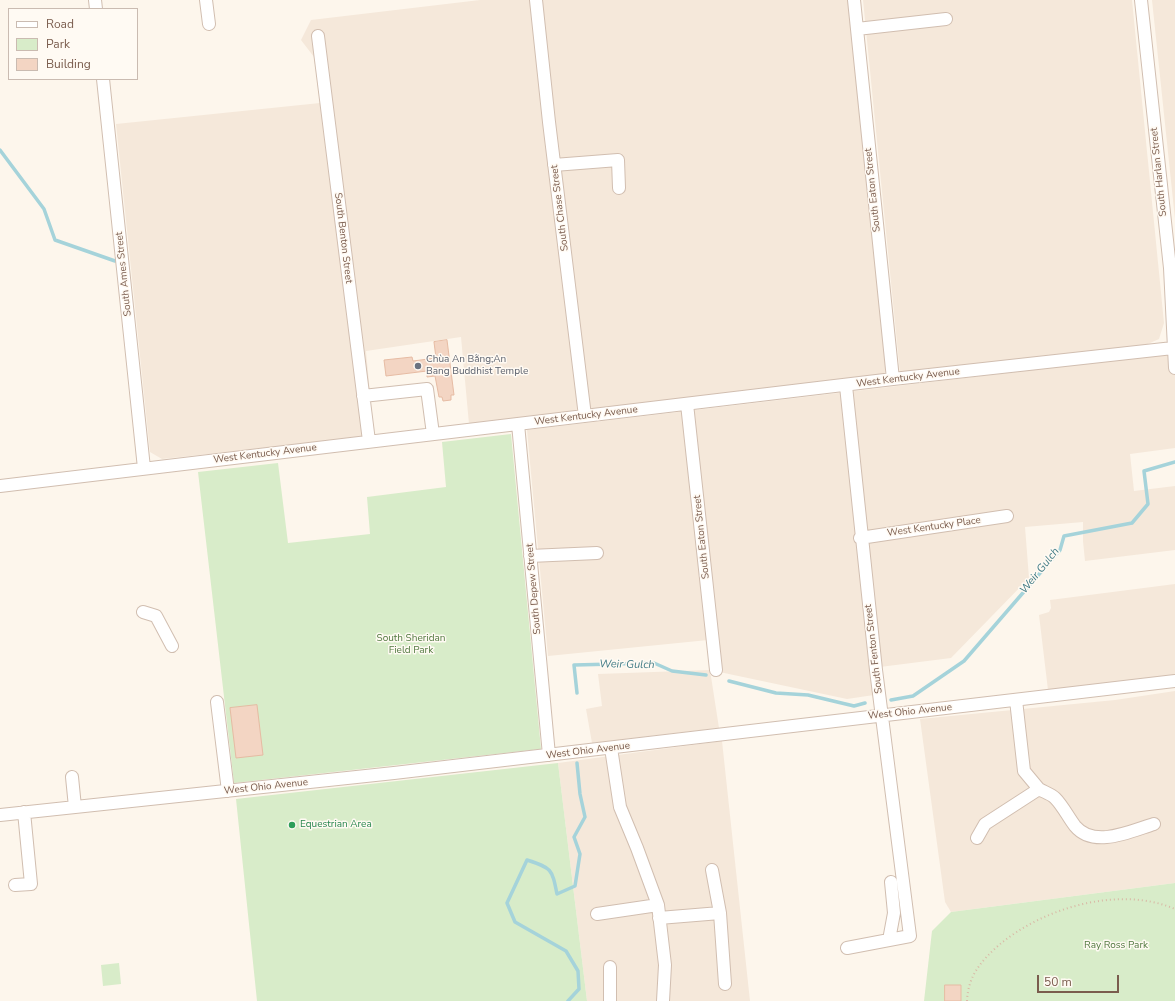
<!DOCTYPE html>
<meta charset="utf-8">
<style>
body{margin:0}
#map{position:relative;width:1175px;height:1001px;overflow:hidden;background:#fdf6ec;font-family:"Nunito Sans",sans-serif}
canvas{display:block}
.legend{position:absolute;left:8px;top:8px;width:130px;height:72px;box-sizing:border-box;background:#fffaf3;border:1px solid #cabbb1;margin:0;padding:5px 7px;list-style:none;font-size:12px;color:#7a5c4d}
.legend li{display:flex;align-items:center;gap:8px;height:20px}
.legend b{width:20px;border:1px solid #cabbb1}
.scale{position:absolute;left:1037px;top:975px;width:82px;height:18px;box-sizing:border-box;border:2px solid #7a5c4d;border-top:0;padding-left:5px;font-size:12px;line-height:14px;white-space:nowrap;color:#7a5c4d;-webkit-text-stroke:3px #fffaf3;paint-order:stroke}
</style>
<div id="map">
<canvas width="1175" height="1001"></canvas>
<ul class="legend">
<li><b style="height:5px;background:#fff"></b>Road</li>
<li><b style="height:11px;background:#d8ecc9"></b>Park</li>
<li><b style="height:11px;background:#f3d5c3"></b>Building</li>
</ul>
<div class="scale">50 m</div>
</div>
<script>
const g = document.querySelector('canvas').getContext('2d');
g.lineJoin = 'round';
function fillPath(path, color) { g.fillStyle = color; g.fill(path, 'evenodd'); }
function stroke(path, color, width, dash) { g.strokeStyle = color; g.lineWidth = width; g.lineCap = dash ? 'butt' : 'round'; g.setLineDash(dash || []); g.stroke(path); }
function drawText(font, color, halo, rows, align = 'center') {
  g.font = font + ' "Nunito Sans",sans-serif'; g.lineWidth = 3; g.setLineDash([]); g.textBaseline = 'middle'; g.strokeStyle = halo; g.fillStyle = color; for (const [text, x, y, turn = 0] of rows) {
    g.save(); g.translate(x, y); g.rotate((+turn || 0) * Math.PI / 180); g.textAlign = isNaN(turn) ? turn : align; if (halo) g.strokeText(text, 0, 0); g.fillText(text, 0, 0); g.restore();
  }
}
fillPath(new Path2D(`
 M480,0H849L889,365L883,376L469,424L461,337L366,351L374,436L162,459L150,452L116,124L320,103L314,57L301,40L311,20Z
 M863,0H1132L1164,323L1159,339L1141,347L900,373Z
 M1152,0H1175V219Z
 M1175,353V448L1130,454L1134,491L1175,486V550L1085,561L1083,541V522L1025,527L1029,578L951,658L872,668L874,695L847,699L710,670L719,728L592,743L586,709L602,706L598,674L710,670L708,640L548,656L527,430Z
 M1175,584V675L1048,690L1039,615L1049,612L1051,608L1050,600Z
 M1175,691V883L951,912L945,902L920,719L1115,700Z
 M722,741L750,1001H587L558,763Z`), '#f5e8da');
fillPath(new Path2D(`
 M511,434L541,749L234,783L198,472L278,463L288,543L370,534L367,497L446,487L442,442Z
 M558,763L587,1001H257L236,799Z
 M1175,883V1001H924L932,931L951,912Z
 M119,963L121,984L103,986L101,965Z`), '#d8ecc9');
stroke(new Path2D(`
 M0,150L44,209L55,240L115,261
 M729,681L776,693L808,695L854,706L865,703
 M577,693L574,665L654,663L672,671L706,675
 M891,700L913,696L964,661L1060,550L1064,536L1132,523L1148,504L1144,471L1175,462
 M568,1001L579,989L578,971L566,951L515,922L507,903L527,860C552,868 552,869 557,894L575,886L580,854L574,837L585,817L580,794L577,763`), '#a5d3da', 3.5);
const building = new Path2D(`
 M447,340L454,395H451V400L443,401L442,397H439L435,376L427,377V371L386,376L384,360L412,357L413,361L436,358L434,342Z
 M257,705L263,755L236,758L230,708Z
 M945,985H961V1001H945Z`);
fillPath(building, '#f3d5c3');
stroke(building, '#e6bba3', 1);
const minor = new Path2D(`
 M95,0L96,9
 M206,0L209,24
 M536,0L549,122L585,416
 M854,0L893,379
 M1141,0L1170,268L1175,368
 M857,29L946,19
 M318,36L369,441
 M103,79L144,468
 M554,165L618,160L619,188
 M846,386L876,670L910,936L847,948
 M363,396L427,389L433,434
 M687,404L716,670
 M518,424L549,755
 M0,486L893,379L1173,348
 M860,538L1007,516
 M530,556L597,553
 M143,612L156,616L172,646
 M1016,700L1024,771L1039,789
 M217,702L228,791
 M611,748L620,807L637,848L658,905L665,965L663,1001
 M72,777L75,807
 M0,815L394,773L1175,681
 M977,838L985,824L1039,789C1044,792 1051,794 1055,798C1063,806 1068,817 1075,826C1094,849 1131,831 1154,824
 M712,870L720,913L725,984
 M15,885L31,884L24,812
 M597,914L658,905
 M659,918L720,913
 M889,940L894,913L891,882
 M610,1001V967`);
stroke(minor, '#d1beb0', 14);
stroke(new Path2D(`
 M967,1001C968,976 981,961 999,945C1043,908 1119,885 1175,909`), '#d9b8a5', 2, [1, 3]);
stroke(minor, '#fff', 12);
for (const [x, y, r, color] of [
 [418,366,4,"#6b7280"],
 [292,825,4,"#2e9e5b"]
]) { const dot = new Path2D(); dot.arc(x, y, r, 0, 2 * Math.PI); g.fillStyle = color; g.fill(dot); stroke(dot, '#fffaf3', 1.5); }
drawText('10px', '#7a5c4d', '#fffaf3', [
 ["South Harlan Street",1159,172,-96],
 ["South Eaton Street",873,190,-96],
 ["South Chase Street",560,208,-97],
 ["South Benton Street",343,238,83],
 ["South Ames Street",124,274,-96],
 ["West Kentucky Avenue",908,378,-7],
 ["West Kentucky Avenue",586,416,-7],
 ["West Kentucky Avenue",265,454,-7],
 ["West Kentucky Place",934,527,-8],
 ["South Eaton Street",702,537,-96],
 ["South Depew Street",534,589,-95],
 ["South Fenton Street",874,649,-97],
 ["West Ohio Avenue",910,712,-6],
 ["West Ohio Avenue",588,751,-7],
 ["West Ohio Avenue",266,787,-6]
]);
drawText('10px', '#5b616d', '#fffaf3', [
 ["Chùa An Bằng;An",426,360],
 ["Bang Buddhist Temple",426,372]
], 'left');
drawText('10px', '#537a41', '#fffaf3', [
 ["South Sheridan",411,639],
 ["Field Park",411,651],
 ["Ray Ross Park",1116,946]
]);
drawText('10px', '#27864d', '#fffaf3', [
 ["Equestrian Area",300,825]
], 'left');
drawText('italic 11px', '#437c86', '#fffaf3', [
 ["Weir Gulch",1040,571,-51],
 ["Weir Gulch",627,665,1]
]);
</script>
